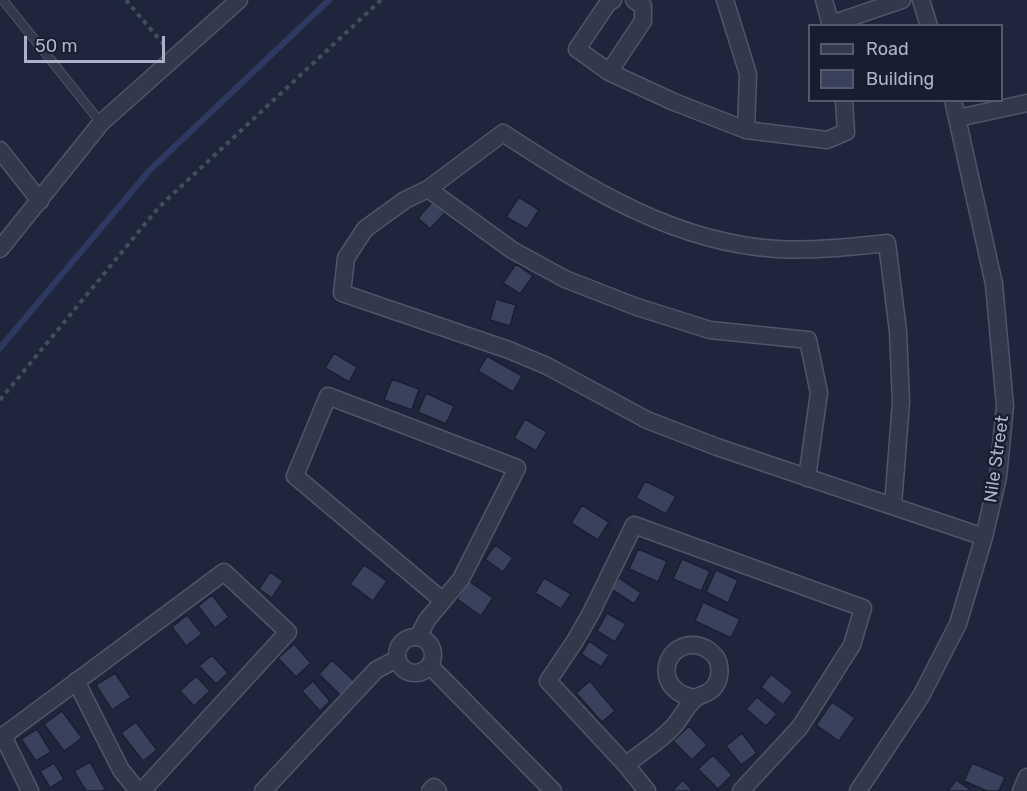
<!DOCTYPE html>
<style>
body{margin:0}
#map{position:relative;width:1027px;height:791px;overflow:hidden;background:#1f263b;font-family:Rubik,sans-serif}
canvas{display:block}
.legend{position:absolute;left:808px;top:24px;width:195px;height:78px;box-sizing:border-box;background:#181e30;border:2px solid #54596d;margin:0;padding:8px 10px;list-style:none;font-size:18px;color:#adb2c8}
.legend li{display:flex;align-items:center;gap:12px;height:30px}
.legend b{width:30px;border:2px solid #54596d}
.scale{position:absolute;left:24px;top:36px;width:141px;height:27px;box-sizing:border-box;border:3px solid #adb2c8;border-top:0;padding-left:8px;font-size:18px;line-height:21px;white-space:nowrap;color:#adb2c8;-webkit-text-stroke:4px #181e30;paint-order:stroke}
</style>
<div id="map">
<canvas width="1027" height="791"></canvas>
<ul class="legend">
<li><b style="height:8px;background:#33384b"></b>Road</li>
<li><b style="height:16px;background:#3a415c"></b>Building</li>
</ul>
<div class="scale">50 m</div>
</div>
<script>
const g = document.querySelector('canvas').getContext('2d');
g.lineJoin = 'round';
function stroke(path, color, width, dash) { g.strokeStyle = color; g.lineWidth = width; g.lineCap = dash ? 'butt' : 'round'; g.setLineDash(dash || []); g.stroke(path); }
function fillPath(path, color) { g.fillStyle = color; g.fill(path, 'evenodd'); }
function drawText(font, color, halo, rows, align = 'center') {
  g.font = font + ' Rubik,sans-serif'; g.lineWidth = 5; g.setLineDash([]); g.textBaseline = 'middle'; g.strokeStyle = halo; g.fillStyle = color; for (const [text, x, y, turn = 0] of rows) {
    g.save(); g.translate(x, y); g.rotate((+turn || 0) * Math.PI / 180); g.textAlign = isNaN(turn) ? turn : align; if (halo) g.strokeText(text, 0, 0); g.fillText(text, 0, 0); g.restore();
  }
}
stroke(new Path2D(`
 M0,348L149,171L329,0`), '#2d3960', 6);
const building = new Path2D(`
 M519,197L539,210L527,229L506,217Z
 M433,201L445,213L430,229L418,218Z
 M516,264L533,276L520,294L503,283Z
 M496,299L516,305L510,326L490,320Z
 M334,353L357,367L349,382L325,368Z
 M487,356L522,376L513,392L478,371Z
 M392,379L419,389L412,410L384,400Z
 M426,393L454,406L446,424L418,412Z
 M525,419L547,432L536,451L514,438Z
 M645,481L676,496L666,514L636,498Z
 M582,505L609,522L598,540L571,523Z
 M495,545L513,558L503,572L485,559Z
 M638,549L667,561L658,582L629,569Z
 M682,559L710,571L701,591L673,579Z
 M364,565L387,581L373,601L350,584Z
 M716,570L738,580L728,603L706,592Z
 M270,572L283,581L272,598L259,589Z
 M544,578L571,594L561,609L535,593Z
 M619,578L641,593L634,604L611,589Z
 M469,581L493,598L481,616L457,599Z
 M212,595L229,617L215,628L198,606Z
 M703,602L740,619L731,638L695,621Z
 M607,613L626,624L615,642L597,631Z
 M187,615L202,634L186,646L172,627Z
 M589,641L609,655L601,667L581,654Z
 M294,644L311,663L296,677L278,658Z
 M212,655L228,673L216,684L199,666Z
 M332,660L355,682L341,696L319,674Z
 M115,673L131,697L112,710L96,685Z
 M771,674L793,692L783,705L761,687Z
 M196,676L210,691L194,706L180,691Z
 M313,681L330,701L320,711L302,691Z
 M590,681L615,711L602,722L576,693Z
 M757,697L777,714L766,726L746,709Z
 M832,702L855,718L839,741L816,725Z
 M62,711L82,738L64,751L44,724Z
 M136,722L157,750L143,761L121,733Z
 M689,726L707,745L692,760L673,741Z
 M37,729L51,752L36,761L21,739Z
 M742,733L757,753L741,765L726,746Z
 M713,755L732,775L718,789L698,769Z
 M90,762L105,789L102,791H86L74,771Z
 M54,763L64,779L50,788L40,771Z
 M972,763L1005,777L999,791H987L964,781Z
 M683,780L693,791H672Z
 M956,780L972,791H948Z`);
fillPath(building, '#3a415c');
stroke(building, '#1a1f32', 1.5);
const lane = new Path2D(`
 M3,0L101,123`);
const street = new Path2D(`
 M613,0L608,3L577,49L609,72L674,102L746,130L827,140L846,132L844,100
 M725,0L748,74L746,130
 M824,0L831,26
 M921,0L929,26
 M831,24L902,0
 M609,72L643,21V6L634,0
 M958,118L1027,103
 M0,150L40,201
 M428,189L512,250L565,279L637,307L710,330L808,340L819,393L807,478
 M0,249L101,123L239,0
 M893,505L901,402L898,331L887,243C850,247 814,251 777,249C675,243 587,188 503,133L428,189L405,200L365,229L346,258L342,293L509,350L547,366L647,420L717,447L984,537
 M397 655a18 18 0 1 1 36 0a18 18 0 1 1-36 0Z
 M418,637L427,620L461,579L517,468L328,396L295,476L442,600
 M430,666L553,791
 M76,681L121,770L138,791
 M626,765C642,752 660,741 673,727C681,719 687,704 696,698C703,693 710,694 715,686C721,677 721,664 715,656C710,650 702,646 695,645C661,643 653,693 696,698
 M30,791L3,736L224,572L288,632L142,791
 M263,791L376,670L397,659
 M430,791L434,787L438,791
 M647,791L626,765L548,681L575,641L591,613L634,525L863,608L852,645L800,727L741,791
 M858,791L921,696L958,624L984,537L998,477L1005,406L994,284L953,100
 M1021,791L1027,777`);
stroke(lane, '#505569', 10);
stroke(street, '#505569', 19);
stroke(new Path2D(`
 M126,0L164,45
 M0,400L159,207L381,0`), '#3e515a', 4, [4.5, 4.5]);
stroke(lane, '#33384b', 8);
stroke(street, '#33384b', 16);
drawText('18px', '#adb2c8', '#181e30', [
 ["Nile Street",997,459,-82]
]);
</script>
